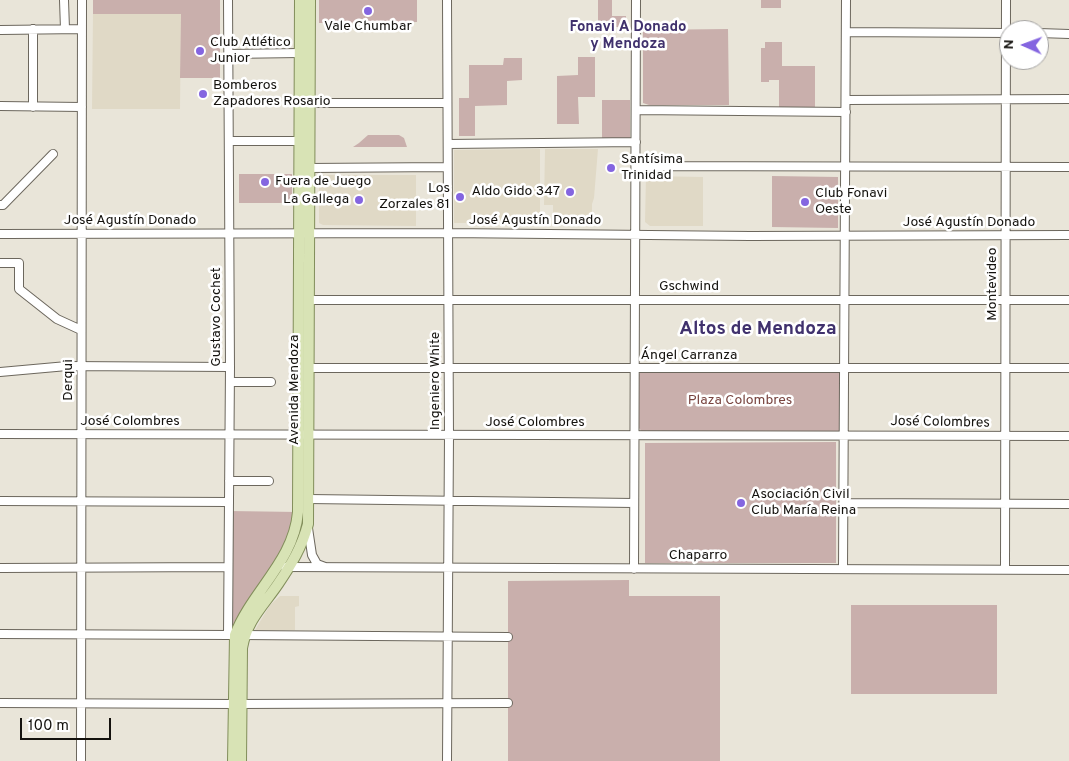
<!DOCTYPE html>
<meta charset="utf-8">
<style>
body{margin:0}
#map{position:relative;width:1069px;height:761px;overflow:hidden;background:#e9e5d9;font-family:Overpass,sans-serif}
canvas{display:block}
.north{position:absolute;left:999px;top:20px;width:50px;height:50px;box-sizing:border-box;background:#fff;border:1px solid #a1a09f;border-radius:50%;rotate:272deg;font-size:14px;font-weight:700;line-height:20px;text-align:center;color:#14120e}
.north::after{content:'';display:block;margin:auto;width:18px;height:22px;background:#8465e0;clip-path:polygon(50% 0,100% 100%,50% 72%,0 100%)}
.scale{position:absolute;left:20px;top:718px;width:91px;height:22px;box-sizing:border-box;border:2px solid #14120e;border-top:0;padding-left:6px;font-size:15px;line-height:18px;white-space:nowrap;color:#14120e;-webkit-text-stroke:4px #fff;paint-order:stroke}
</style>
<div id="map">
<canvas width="1069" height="761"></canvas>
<div class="north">N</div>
<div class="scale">100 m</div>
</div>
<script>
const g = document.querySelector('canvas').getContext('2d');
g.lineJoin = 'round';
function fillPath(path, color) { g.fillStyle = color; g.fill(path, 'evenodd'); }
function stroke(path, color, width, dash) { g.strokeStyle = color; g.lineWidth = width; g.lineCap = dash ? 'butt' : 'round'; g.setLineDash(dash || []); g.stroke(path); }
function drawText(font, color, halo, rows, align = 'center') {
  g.font = font + ' Overpass,sans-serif'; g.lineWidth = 5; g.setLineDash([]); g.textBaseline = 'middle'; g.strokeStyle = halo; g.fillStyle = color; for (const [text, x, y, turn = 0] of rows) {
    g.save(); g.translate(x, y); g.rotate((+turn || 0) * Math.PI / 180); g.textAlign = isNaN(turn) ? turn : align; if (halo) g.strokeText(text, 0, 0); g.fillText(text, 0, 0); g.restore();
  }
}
fillPath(new Path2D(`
 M93,14H181L180,109H92Z
 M540,149V223H454V150Z
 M545,149H598L594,198L592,204V224L553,223V205H544Z
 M323,175H416V226L323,225L319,223V178Z
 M646,176L703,177V226H650L645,222Z
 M280,596H299V606L295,607V630H255L270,605Z`), '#e0d9c6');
fillPath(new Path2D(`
 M93,0H220V78H180L181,14H93Z
 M319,0H417V22L319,23Z
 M598,0H612V16H626V27H598Z
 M761,0H781V8H761Z
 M728,29L729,105H649L643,103V30Z
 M765,42H782V66H815V107H779V80H769V82H761V48H765Z
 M578,57H595V97H578L579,124H557V76L578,75Z
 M504,58H522V80L507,81V105L475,106V136H459V98H469V65H503Z
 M602,100H630V139H602Z
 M368,135H399L404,138L407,147H353L359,143Z
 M239,174H292V203H239Z
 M772,176L838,177V228L772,227Z
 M641,372H838L842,374V429L839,432H642L639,428V374Z
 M836,442V563H645V443Z
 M229,511L298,512L297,522L235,635H228Z
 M629,580V596H720V761H508V581Z
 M851,605H997V694H851Z`), '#c9afac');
const minor = new Path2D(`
 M64,0L65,29
 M447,0L449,435L447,761
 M33,29V107
 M0,30L82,29
 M846,32L1009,33
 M1039,33L1069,34
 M228,54L300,53
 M846,100L1069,99
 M306,103H446
 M0,106L82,107
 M636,110L846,112
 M229,141H300
 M448,144L636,142
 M636,166L1069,167
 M309,168L447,167
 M0,205H3L53,154
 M0,234L448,233L750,236L1069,235
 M0,263H19V289L57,319L81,330
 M309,300H1069
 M308,368H1069
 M0,372L67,366L230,367
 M230,382H271
 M0,434L1069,436
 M229,481H269
 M308,499L634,503
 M0,501L229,502
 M844,503L1069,504
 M308,528L312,555L317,564L325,567
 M285,567L1069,570
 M0,568L228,567
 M634,569L636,0
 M843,569L846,0
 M1005,569L1006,0
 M0,634L230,635
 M228,635L230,367L228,0
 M242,635L508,637
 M0,703L236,704L508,703
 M81,761L82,0`);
const major = new Path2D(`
 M233,761L235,635C252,591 294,561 298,512L300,0
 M241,761L242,648C247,620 263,606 278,584C291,565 302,547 308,524L310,0`);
stroke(minor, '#6c675d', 10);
stroke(major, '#828e5b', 12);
stroke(minor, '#fff', 8);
stroke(major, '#d8e3b5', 10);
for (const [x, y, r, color] of [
 [368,11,5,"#8465e0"],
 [200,51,5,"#8465e0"],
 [203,94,5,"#8465e0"],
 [611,168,5,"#8465e0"],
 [265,182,5,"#8465e0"],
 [570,192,5,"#8465e0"],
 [460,197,5,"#8465e0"],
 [359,200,5,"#8465e0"],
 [805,202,5,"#8465e0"],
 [741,503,5,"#8465e0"]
]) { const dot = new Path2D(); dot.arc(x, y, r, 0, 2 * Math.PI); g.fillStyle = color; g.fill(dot); stroke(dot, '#fff', 2); }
drawText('14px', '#14120e', '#fff', [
 ["Vale Chumbar",368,27,"center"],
 ["Club Atlético",210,43],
 ["Junior",210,59],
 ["Bomberos",213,86],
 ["Zapadores Rosario",213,102],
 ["Santísima",621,160],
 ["Trinidad",621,176],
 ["Fuera de Juego",275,182],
 ["Los",450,189,"right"],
 ["Zorzales 81",450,205,"right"],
 ["Aldo Gido 347",560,192,"right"],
 ["Club Fonavi",815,194],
 ["Oeste",815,210],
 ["La Gallega",349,200,"right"],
 ["Asociación Civil",751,495],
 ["Club María Reina",751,511]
], 'left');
drawText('14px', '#14120e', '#fff', [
 ["José Agustín Donado",130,221],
 ["José Agustín Donado",535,221],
 ["José Agustín Donado",969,223],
 ["Montevideo",993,284,-90],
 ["Gschwind",689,287],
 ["Gustavo Cochet",217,317,-90],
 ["Ángel Carranza",689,356],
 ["Derqui",69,380,-90],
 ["Ingeniero White",436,381,-90],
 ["Avenida Mendoza",295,390,-90],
 ["José Colombres",130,422],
 ["José Colombres",535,423],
 ["José Colombres",940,423,1],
 ["Chaparro",698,556]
]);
drawText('14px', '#794540', '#fff', [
 ["Plaza Colombres",740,401]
]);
drawText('bold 15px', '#40316d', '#fff', [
 ["Fonavi A Donado",628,28],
 ["y Mendoza",628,45]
]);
drawText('bold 19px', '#40316d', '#fff', [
 ["Altos de Mendoza",758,330]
]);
</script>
